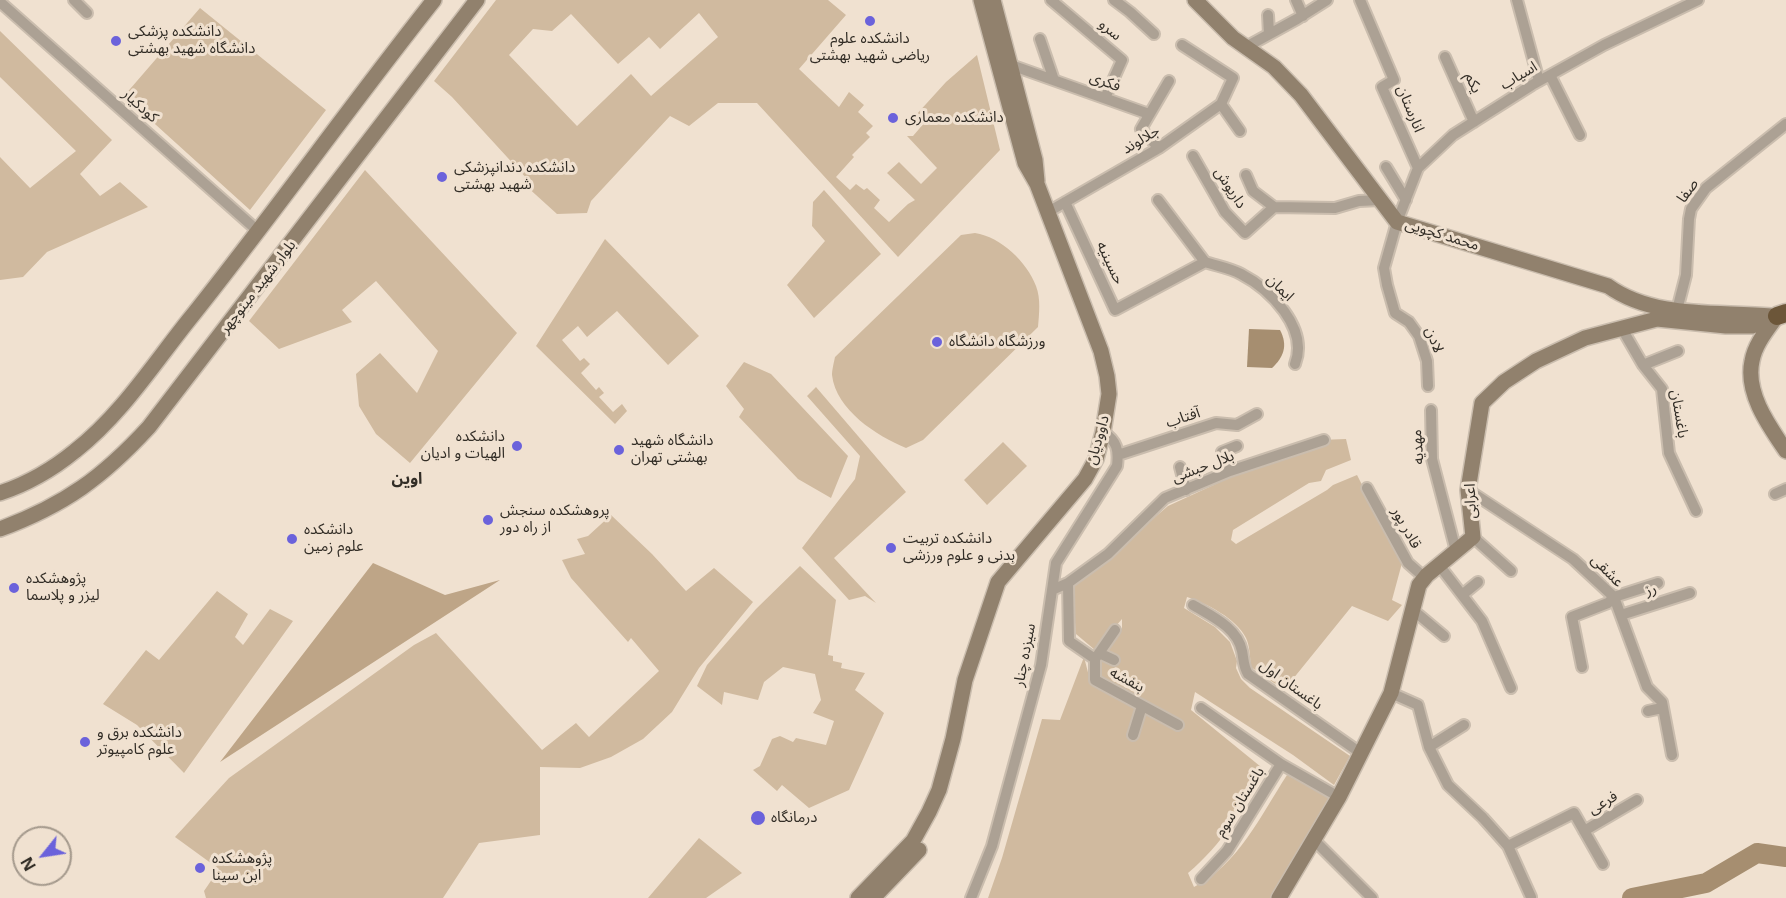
<!DOCTYPE html>
<meta charset="utf-8">
<style>
body{margin:0}
#map{position:relative;width:1786px;height:898px;overflow:hidden;background:#f0e1d0;font-family:"Noto Sans",sans-serif}
canvas{display:block}
.north{position:absolute;left:12px;top:826px;width:60px;height:60px;box-sizing:border-box;background:#f0e1d0;border:2px solid #a4998c;border-radius:50%;rotate:240deg;font-size:16px;font-weight:700;line-height:24px;text-align:center;color:#322d26}
.north::after{content:'';display:block;margin:auto;width:21px;height:27px;background:#6b62db;clip-path:polygon(50% 0,100% 100%,50% 72%,0 100%)}
</style>
<div id="map">
<canvas width="1786" height="898"></canvas>
<div class="north">N</div>
</div>
<script>
const g = document.querySelector('canvas').getContext('2d');
g.lineJoin = 'round';
function fillPath(path, color) { g.fillStyle = color; g.fill(path, 'evenodd'); }
function stroke(path, color, width, dash) { g.strokeStyle = color; g.lineWidth = width; g.lineCap = dash ? 'butt' : 'round'; g.setLineDash(dash || []); g.stroke(path); }
function drawText(font, color, halo, rows, align = 'center') {
  g.font = font + ' "Noto Sans","Noto Sans Arabic",sans-serif'; g.lineWidth = 6; g.setLineDash([]); g.textBaseline = 'middle'; g.strokeStyle = halo; g.fillStyle = color; for (const [text, x, y, turn = 0] of rows) {
    g.save(); g.translate(x, y); g.rotate((+turn || 0) * Math.PI / 180); g.textAlign = isNaN(turn) ? turn : align; if (halo) g.strokeText(text, 0, 0); g.fillText(text, 0, 0); g.restore();
  }
}
fillPath(new Path2D(`
 M496,0H828L846,15L799,69L839,107L849,92L864,105L858,112L873,126L866,133L870,137L852,155L854,157L836,177L850,190L856,184L864,190L867,188L880,200L874,208L889,222L908,204L915,200L887,173L899,162L921,184L937,168L907,136H913L925,122L916,115L946,82L977,55L1000,150L898,257L757,103H718L689,126L670,116L591,201L587,213L557,214L525,185L529,181L452,97L434,81ZM699,13L718,37L651,96L631,74L577,126L509,55L533,29L552,31L571,14L618,64L649,37L660,49Z
 M200,8L326,110L250,210L124,96Z
 M0,31L112,140L80,174L100,196L120,182L148,207L47,252L23,277L0,280V157L30,188L76,151L0,77Z
 M356,160L365,170L517,333L410,463L376,434L359,406L356,374L380,353L417,393L438,351L376,281L342,310L352,322L279,349L249,321L365,170Z
 M824,190L881,254L814,318L787,285L825,241L812,226L813,202Z
 M975,233C1001,237 1027,262 1036,286C1041,299 1039,314 1038,327L923,440L906,448C877,436 836,410 832,375C832,370 834,362 835,357L961,235Z
 M605,239L699,336L668,365L617,311L587,337L578,326L562,340L580,361L584,358L590,364L581,373L596,390L599,387L604,393L599,397L613,412L622,404L627,411L615,424L536,346Z
 M744,362L771,374L848,456L831,498L798,479L739,417L744,409L726,386Z
 M816,387L906,492L834,558L876,603L865,596L849,600L802,548L855,479L860,456L807,396Z
 M1346,439L1351,460L1326,470L1321,481L1309,483L1233,530L1231,540L1236,544L1327,490L1333,485L1357,475L1402,563L1392,600L1402,605L1388,621L1352,606L1284,690L1251,667C1250,659 1250,646 1246,638C1237,619 1206,603 1187,597L1184,608L1215,627L1230,642L1237,661L1236,668L1241,679L1250,688L1350,756L1334,785L1293,755L1195,692L1191,710L1266,771C1243,808 1222,845 1188,873L1194,887C1238,865 1261,815 1287,775L1331,798L1275,898H988L1002,858L1042,719L1060,720L1084,657L1091,684L1139,708L1129,738L1134,740L1145,712L1178,731L1183,724L1099,676L1101,659L1122,628V619L1095,650L1076,634L1072,588L1168,506L1231,477L1320,440Z
 M1003,442L1027,466L987,505L964,480Z
 M611,515L652,554L686,591L714,568L753,602L699,668L672,712L643,739L611,757L580,768L540,767V835L479,843L443,898H206L204,891L219,869L175,837L229,778L414,645L436,633L542,750L576,723L589,737L659,671L631,638L628,642L571,578L562,560L585,554L577,539L588,536Z
 M800,566L836,600L828,655L833,656V661L842,663L841,668L865,673L855,690L884,713L849,790L809,808L782,785L777,791L753,770L760,766L772,739L780,736L793,742L796,738L826,745L834,721L813,713L821,700L815,674L783,667L764,682L758,700L724,692L722,705L697,686L707,665L756,609Z
 M217,591L248,614L235,637L243,645L270,609L293,621L184,773L137,725L103,704L146,650L159,660Z
 M699,838L742,873L706,898H648Z`), '#d0ba9f');
fillPath(new Path2D(`
 M373,563L445,595L500,580L220,762Z`), '#bea587');
fillPath(new Path2D(`
 M1249,329L1280,330C1288,345 1284,357 1272,368L1247,367Z`), '#a68e70');
stroke(new Path2D(`
 M1632,898L1706,883L1757,853L1786,857`), '#a68e70', 20);
const street = new Path2D(`
 M74,0L87,13
 M1051,0L1122,60L1105,98
 M1114,0L1130,12L1154,34
 M1296,0L1303,16
 M1360,0L1394,80L1382,87L1418,168
 M1517,0L1539,81
 M0,2L259,232
 M1268,15L1269,34
 M1040,39L1054,80
 M1246,47L1297,19L1327,0
 M1445,57L1474,122
 M1011,65L1149,114
 M1550,75L1580,135
 M1221,104L1240,131
 M1159,148L1141,129L1169,81
 M1193,156L1225,212L1245,233L1274,207L1335,208L1359,201L1380,200
 M1386,167L1406,200
 M1246,175L1253,191L1274,207
 M1158,200L1205,262
 M1065,202L1115,310L1205,262
 M1048,212L1159,148L1221,104L1233,78L1182,45
 M1205,262C1217,266 1230,268 1241,274C1270,289 1309,328 1295,364
 M1677,310L1686,275L1689,219L1691,209L1706,188L1786,124
 M1621,327L1643,365L1662,389L1669,453L1696,511
 M1643,365L1678,351
 M1428,386L1427,361L1419,336L1409,322L1395,313L1387,285L1384,268L1397,222L1418,168L1453,135L1532,85L1604,45L1698,0
 M1431,410L1432,459L1456,551
 M1118,455L1216,423L1237,425L1257,414
 M1180,467L1186,490
 M1230,471L1222,452L1237,446
 M1367,488L1408,563L1425,578
 M1468,490L1573,559L1614,597L1647,687L1662,702L1672,755
 M1775,494L1786,489
 M1473,537L1511,571
 M1439,565L1482,621L1511,688
 M1068,583L1069,641L1095,659
 M1052,590L1068,583L1108,554L1165,498L1230,471L1324,440
 M1462,595L1478,582
 M1193,605C1211,616 1237,627 1242,651C1244,660 1243,666 1248,674L1362,754
 M1413,610L1444,636
 M1621,615L1690,593
 M1099,653L1114,660
 M1095,659V680L1178,725
 M1095,659L1115,630
 M1582,667L1572,617L1608,603L1614,597L1658,583
 M1391,693L1418,705L1429,747L1448,785L1483,818L1508,846L1531,897
 M1201,708L1281,764
 M1648,711L1662,708
 M1133,735L1142,706
 M1429,747L1464,725
 M1584,831L1637,800
 M1314,840L1372,898
 M1508,846L1574,813L1603,864
 M1201,879L1227,851L1281,764L1339,797
 M971,898L992,846L1041,665L1056,563L1117,466C1119,450 1117,441 1103,432`);
const secondary = new Path2D(`
 M993,0L1035,160L1037,181
 M1195,0L1233,38L1274,67L1301,95L1397,222L1608,286C1654,319 1717,311 1771,316
 M1777,316C1767,330 1755,344 1752,361C1745,393 1769,426 1786,451
 M0,493C27,484 53,469 75,451C120,416 153,365 188,321C272,216 350,106 434,0
 M0,529C65,505 103,477 149,427L477,0
 M858,898L913,841L929,812L939,790L953,739L965,680L998,582L1085,479L1096,459L1103,432L1109,394L1107,376L1101,351L1037,184L1025,163L981,0
 M873,898L919,850
 M1279,898L1339,797L1391,693L1419,585L1427,575L1473,537L1468,490L1482,403L1504,382L1536,361L1585,338L1657,319L1726,326H1752L1777,316`);
const highway = new Path2D(`
 M1777,316L1786,313`);
stroke(street, '#cabdae', 14);
stroke(secondary, '#cabdae', 18);
stroke(highway, '#cabdae', 21);
stroke(street, '#aca194', 10);
stroke(secondary, '#91816d', 15);
stroke(highway, '#6c5639', 18);
for (const [x, y, r, color] of [
 [870,21,6,"#6b62db"],
 [116,41,6,"#6b62db"],
 [893,118,6,"#6b62db"],
 [442,177,6,"#6b62db"],
 [937,342,6,"#6b62db"],
 [517,446,6,"#6b62db"],
 [619,450,6,"#6b62db"],
 [488,520,6,"#6b62db"],
 [292,539,6,"#6b62db"],
 [891,548,6,"#6b62db"],
 [14,588,6,"#6b62db"],
 [85,742,6,"#6b62db"],
 [758,818,8,"#6b62db"],
 [200,868,6,"#6b62db"]
]) { const dot = new Path2D(); dot.arc(x, y, r, 0, 2 * Math.PI); g.fillStyle = color; g.fill(dot); stroke(dot, '#f0e1d0', 2); }
drawText('15px', '#322d26', '#f0e1d0', [
 ["سرو",1110,30,40],
 ["اسیاب",1519,76,-31],
 ["فکری",1105,82,20],
 ["یکم",1473,83,66],
 ["کودکیار",140,106,42],
 ["انارستان",1410,109,68],
 ["جلالوند",1141,140,-31],
 ["داریوش",1230,188,57],
 ["صفا",1688,191,-55],
 ["محمد کچویی",1442,235,17],
 ["حسینیه",1110,263,65],
 ["بلوار شهید مینوچهر",258,287,-52],
 ["ایمان",1280,288,45],
 ["لادن",1434,340,69],
 ["باغستان",1679,414,81],
 ["آفتاب",1183,418,-18],
 ["داوودیان",1098,440,-74],
 ["مهدیه",1418,447,-94],
 ["بلال حبشی",1203,467,-21],
 ["اعرابی",1471,501,-92],
 ["قادر پور",1406,528,61],
 ["عشقی",1607,571,45],
 ["رز",1651,590,-18],
 ["سیزده چنار",1025,655,-79],
 ["بنفشه",1127,680,28],
 ["باغستان اول",1291,685,36],
 ["باغستان سوم",1240,802,-58],
 ["فرعی",1603,803,-30]
]);
drawText('15px', '#322d26', '#f0e1d0', [
 ["دانشکده پزشکی",128,32],
 ["دانشگاه شهید بهشتی",128,49],
 ["دانشکده علوم",870,39,"center"],
 ["ریاضی شهید بهشتی",870,56,"center"],
 ["دانشکده معماری",905,118],
 ["دانشکده دندانپزشکی",454,168],
 ["شهید بهشتی",454,185],
 ["ورزشگاه دانشگاه",949,342],
 ["دانشکده",505,437,"right"],
 ["الهیات و ادیان",505,454,"right"],
 ["دانشگاه شهید",631,441],
 ["بهشتی تهران",631,458],
 ["پروهشکده سنجش",500,511],
 ["از راه دور",500,528],
 ["دانشکده",304,530],
 ["علوم زمین",304,547],
 ["دانشکده تربیت",903,539],
 ["بدنی و علوم ورزشی",903,556],
 ["پژوهشکده",26,579],
 ["لیزر و پلاسما",26,596],
 ["دانشکده برق و",97,733],
 ["علوم کامپیوتر",97,750],
 ["درمانگاه",771,818],
 ["پژوهشکده",212,859],
 ["ابن سینا",212,876]
], 'left');
drawText('bold 16px', '#322d26', '#f0e1d0', [
 ["اوین",407,479]
]);
</script>
